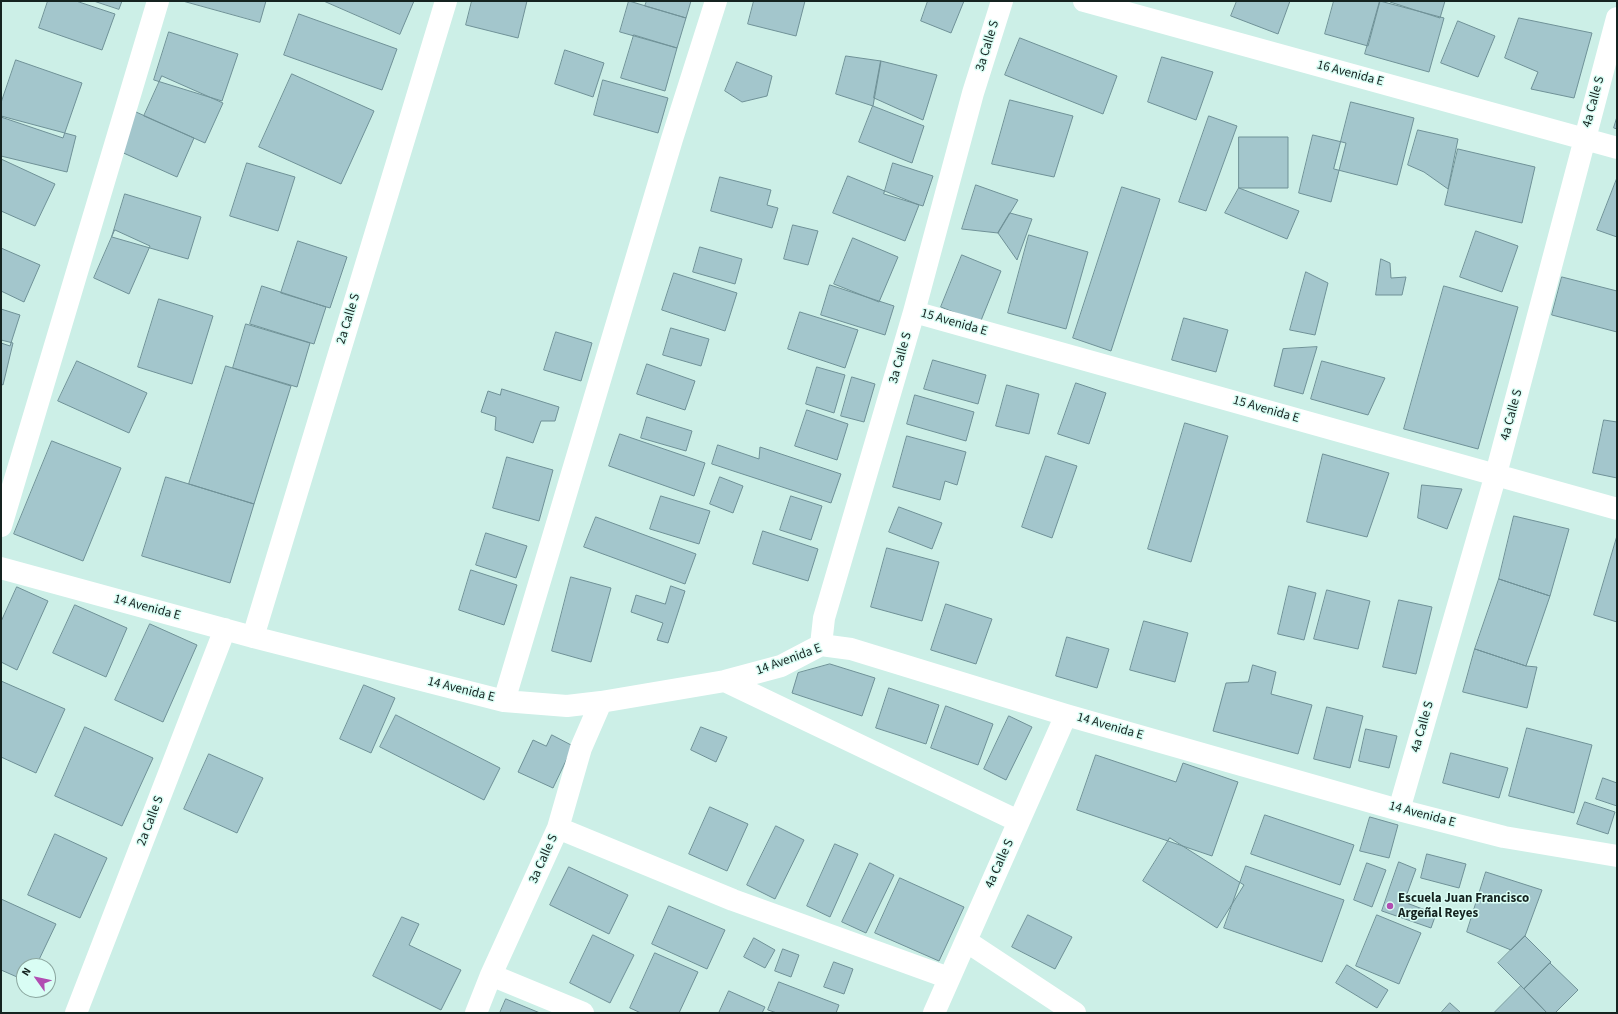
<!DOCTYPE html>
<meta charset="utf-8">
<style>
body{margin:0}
#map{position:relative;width:1618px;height:1014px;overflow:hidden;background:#ccefe7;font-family:"Source Sans 3",sans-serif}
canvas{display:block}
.frame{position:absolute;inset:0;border:2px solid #152320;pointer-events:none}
.north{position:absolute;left:16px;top:958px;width:40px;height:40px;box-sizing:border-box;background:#d9fdf4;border:1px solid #8ba69f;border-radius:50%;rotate:303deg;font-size:11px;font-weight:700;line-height:16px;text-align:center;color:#152320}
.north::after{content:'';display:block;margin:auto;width:14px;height:18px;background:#b14db2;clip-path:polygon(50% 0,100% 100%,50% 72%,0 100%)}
</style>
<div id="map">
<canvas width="1618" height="1014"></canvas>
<div class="frame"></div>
<div class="north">N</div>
</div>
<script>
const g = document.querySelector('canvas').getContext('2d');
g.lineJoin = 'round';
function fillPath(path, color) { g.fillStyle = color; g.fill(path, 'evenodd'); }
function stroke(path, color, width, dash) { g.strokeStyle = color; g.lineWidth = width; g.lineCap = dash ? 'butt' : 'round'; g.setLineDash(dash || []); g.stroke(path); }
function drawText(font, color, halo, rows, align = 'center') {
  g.font = font + ' "Source Sans 3",sans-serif'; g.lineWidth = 3; g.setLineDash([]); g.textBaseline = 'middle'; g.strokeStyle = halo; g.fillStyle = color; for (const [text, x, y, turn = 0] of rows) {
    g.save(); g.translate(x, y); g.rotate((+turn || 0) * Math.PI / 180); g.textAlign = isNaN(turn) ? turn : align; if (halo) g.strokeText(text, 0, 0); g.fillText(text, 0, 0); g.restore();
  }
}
const building = new Path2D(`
 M48,1H76L115,14L102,50L39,28Z
 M94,1H122L119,9Z
 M183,1H266L260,22Z
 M324,1H414L400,34Z
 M472,1H527L518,38L466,25Z
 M629,1L686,18L677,48L620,32Z
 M647,1H691L686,18L645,6Z
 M754,1H805L796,36L748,24Z
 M928,1H964L951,33L921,21Z
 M1237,1H1290L1278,34L1231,16Z
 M1334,1H1380L1368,46L1325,34Z
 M1380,1L1444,18L1429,72L1365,54Z
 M1390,1H1445L1440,18L1390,2Z
 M299,14L397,49L382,90L284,55Z
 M1519,18L1592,33L1574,98L1531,89L1538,72L1505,58Z
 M1458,21L1495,36L1478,77L1441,63Z
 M169,32L238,54L222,101L154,80Z
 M634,35L677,48L665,91L621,78Z
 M1020,38L1117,76L1103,114L1005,75Z
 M565,50L604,63L593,97L555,84Z
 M846,56L881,61L873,106L836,94Z
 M1162,57L1213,72L1196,120L1148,102Z
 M16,60L82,83L63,138L1,117V103Z
 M881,61L937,75L923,120L874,98Z
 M737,62L772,76L767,96L742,102L725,91Z
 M292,74L374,111L341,184L259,147Z
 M162,76L223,103L205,143L144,116Z
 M603,80L668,98L658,133L594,115Z
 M1010,100L1073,116L1054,177L992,164Z
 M1351,102L1414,118L1397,185L1334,169Z
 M873,106L924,126L912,163L859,142Z
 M136,112L194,138L177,177L119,151Z
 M1,116L76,136L67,172L1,156Z
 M1209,116L1237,126L1206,211L1179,202Z
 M1617,117V129L1614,128Z
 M1418,130L1458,139L1448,189L1424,172L1408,165Z
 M1313,135L1346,143L1331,202L1299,193Z
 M1239,137H1288V188H1239Z
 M1458,149L1535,167L1522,223L1445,205Z
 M1,159L55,184L35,226L1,211Z
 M247,163L295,177L278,231L230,216Z
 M893,163L933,176L923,206L884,194Z
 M848,176L919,205L905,241L833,213Z
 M720,177L771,190L767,205L778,208L772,228L711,211Z
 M1617,178V237L1597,230Z
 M976,185L1018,200L998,233L962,229Z
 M1122,187L1160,199L1111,351L1073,338Z
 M1239,188L1299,211L1287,239L1225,213Z
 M125,194L201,217L188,259L112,237Z
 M1010,213L1032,219L1017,260L998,233Z
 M793,225L818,231L808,265L784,259Z
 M115,230L150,246L129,294L94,278Z
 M1476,231L1518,246L1502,292L1460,277Z
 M1029,235L1088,252L1066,329L1008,313Z
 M853,238L898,257L879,302L834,284Z
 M298,241L347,257L330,308L281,293Z
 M700,247L742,259L735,284L693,272Z
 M1,248L40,265L24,302L1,291Z
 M962,255L1001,271L980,323L941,307Z
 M1381,259L1390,263L1391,278L1406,277L1402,295H1376Z
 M1306,272L1328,283L1315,335L1290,330Z
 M674,273L737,293L725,331L662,310Z
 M1562,277L1617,291V332L1552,315Z
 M830,285L894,306L885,335L821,315Z
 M262,286L326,307L314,344L250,324Z
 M1444,286L1518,307L1478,449L1404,429Z
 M159,299L213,316L192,384L138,367Z
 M1,309L20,315L10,346L1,343Z
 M800,312L858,330L845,368L788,349Z
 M1184,318L1228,330L1216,372L1172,360Z
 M246,324L310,343L297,387L233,368Z
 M671,328L709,339L701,366L663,355Z
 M556,332L592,343L581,381L544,370Z
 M1,340L13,343L3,385L1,384Z
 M1317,347L1303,394L1274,386L1283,349Z
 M933,360L986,375L978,404L924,389Z
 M77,361L147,393L129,433L58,401Z
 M1322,361L1385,378L1368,415L1311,399Z
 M647,364L695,381L685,410L637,394Z
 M226,366L291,386L254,504L189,484Z
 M817,367L845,375L834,413L806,404Z
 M852,377L875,384L864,422L841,416Z
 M1076,383L1106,393L1089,444L1058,434Z
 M1007,385L1039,394L1029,434L996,426Z
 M502,389L559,407L555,421H541L533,443L495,430L496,417L481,412L488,391L500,395Z
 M915,395L974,412L966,441L907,424Z
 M807,410L848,424L837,460L795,446Z
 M647,417L692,431L686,451L641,438Z
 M1604,420L1617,422V478L1593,473Z
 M1185,423L1228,436L1191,562L1148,549Z
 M620,434L705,463L694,496L609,466Z
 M907,436L966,452L957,485L945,481L940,500L893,487Z
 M52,441L121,468L83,561L14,534Z
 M718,445L759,459L760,447L841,474L831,503L712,464Z
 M1323,454L1389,473L1367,537L1307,522Z
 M1046,456L1077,466L1052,538L1022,527Z
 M507,457L553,470L539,521L493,508Z
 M166,477L254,504L230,583L142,556Z
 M720,477L743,486L733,513L710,504Z
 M1422,485L1462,489L1447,529L1418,518Z
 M661,496L710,511L699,544L650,529Z
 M791,496L822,506L811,540L780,530Z
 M899,507L942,523L932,549L889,532Z
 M1514,516L1569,529L1550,596L1499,579Z
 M596,517L696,554L685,584L584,547Z
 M763,531L818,549L808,581L753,564Z
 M486,533L527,546L516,578L476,565Z
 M1617,536V622L1594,615Z
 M887,548L939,562L922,621L871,607Z
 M471,570L517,585L504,625L459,610Z
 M571,577L611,588L591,662L552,651Z
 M1499,579L1550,596L1526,666L1475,649Z
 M671,586L685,591L668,643L657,640L663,623L631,612L636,595L665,604Z
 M1289,586L1316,593L1304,640L1278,634Z
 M17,587L48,601L17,670L1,662V622Z
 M1327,590L1370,601L1358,649L1314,639Z
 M1399,600L1432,607L1416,674L1383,667Z
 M946,604L992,619L976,664L931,650Z
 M75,605L127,628L106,677L53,653Z
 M1144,621L1188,633L1175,682L1130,670Z
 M150,624L197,645L163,722L115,700Z
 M1067,637L1109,649L1097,688L1056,676Z
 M1475,649L1526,666L1537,667L1527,708L1463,692Z
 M830,664L875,678L862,716L792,693L798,673Z
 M1253,665L1276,672L1271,694L1312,705L1298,754L1213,731L1226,683L1248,682Z
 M1,681L65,709L36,773L1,757Z
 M364,685L395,698L371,753L340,739Z
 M889,688L939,705L926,744L876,728Z
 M946,706L993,724L978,765L931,748Z
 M1327,707L1363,716L1350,768L1314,759Z
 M396,715L500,768L484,800L380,747Z
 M1009,716L1032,727L1006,780L984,769Z
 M85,727L153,758L122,826L55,796Z
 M701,727L727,737L716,762L691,750Z
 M1527,728L1592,745L1574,813L1509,796Z
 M1366,729L1397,736L1389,768L1359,761Z
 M552,735L573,746L553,788L518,772L533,740L546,746Z
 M1451,753L1508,768L1499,798L1443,783Z
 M209,754L263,778L237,833L184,809Z
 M1096,755L1176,782L1183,763L1238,782L1212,856L1077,810Z
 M1603,778L1617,783V806L1596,799Z
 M1585,802L1615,812L1608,834L1577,824Z
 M710,807L748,824L727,871L689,854Z
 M1265,815L1354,845L1340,885L1251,854Z
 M1370,817L1398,825L1389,858L1360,851Z
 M776,826L804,840L775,899L747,885Z
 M55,834L107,858L80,918L28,895Z
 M1170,838L1244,885L1217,928L1143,881Z
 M835,844L858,854L830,917L807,906Z
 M1427,854L1466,864L1459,888L1421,878Z
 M1399,862L1416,869L1404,902L1436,914L1431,928L1382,911Z
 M870,863L894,875L866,933L842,922Z
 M1367,863L1386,870L1372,907L1354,900Z
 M1246,866L1344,900L1322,962L1224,928Z
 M569,867L628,895L609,934L550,905Z
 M1486,872L1542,890L1525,936L1511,950L1467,932Z
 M900,878L964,907L939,961L875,933Z
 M1,899L56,924L36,966H24V980L1,970Z
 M669,906L725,930L707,969L652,944Z
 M1028,915L1072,937L1055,969L1012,947Z
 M1377,915L1421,933L1399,984L1356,966Z
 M402,917L419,924L409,945L461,970L441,1010L373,976Z
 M593,935L634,955L610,1003L570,983Z
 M1525,936L1551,962L1524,989L1498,963Z
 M754,938L775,950L765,968L744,957Z
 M783,949L799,955L791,977L775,971Z
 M655,953L698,972L679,1013H641L630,1008Z
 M834,962L853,969L844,994L824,987Z
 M1550,963L1578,990L1555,1013H1547L1524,989Z
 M1347,965L1388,990L1377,1008L1336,983Z
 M779,982L839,1005L836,1013H777L768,1010Z
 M1521,986L1524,989L1547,1013H1494Z
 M729,991L765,1007L762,1013H719Z
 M506,999L540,1013H500Z
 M1450,1003L1461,1013H1441Z`);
fillPath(building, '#a3c6cc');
stroke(building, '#6f9197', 1);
stroke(new Path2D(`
 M1084,1L1617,148
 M914,312L1617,509
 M1,526L158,1
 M1,568L253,637L504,701L567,706L601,702L725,681L781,666L821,645L851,649L1066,715L1399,810L1504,837L1617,856
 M253,637L446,1
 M821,645L824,618L914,312L973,93L1002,1
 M725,681L1018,821
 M504,701L672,139L716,1
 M1399,810L1496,474L1617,18
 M558,828L733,900L949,978
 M966,941L1075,1013
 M491,975L583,1013
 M76,1013L225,629
 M476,1013L491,975L558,828L581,748L601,702
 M934,1013L1066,715`), '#fff', 22);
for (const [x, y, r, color] of [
 [1390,906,4,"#b14db2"]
]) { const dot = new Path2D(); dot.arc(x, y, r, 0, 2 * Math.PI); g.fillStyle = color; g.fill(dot); stroke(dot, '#d9fdf4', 1.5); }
drawText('13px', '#152320', '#d9fdf4', [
 ["3a Calle S",988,46,-73],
 ["16 Avenida E",1350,74,15],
 ["4a Calle S",1594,102,-75],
 ["2a Calle S",349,319,-73],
 ["15 Avenida E",954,323,16],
 ["3a Calle S",901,358,-74],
 ["15 Avenida E",1266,410,16],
 ["4a Calle S",1512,415,-75],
 ["14 Avenida E",147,608,15],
 ["14 Avenida E",789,660,-20],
 ["14 Avenida E",461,690,14],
 ["14 Avenida E",1110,727,16],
 ["4a Calle S",1423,727,-74],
 ["14 Avenida E",1422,815,15],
 ["2a Calle S",151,821,-69],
 ["3a Calle S",544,859,-66],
 ["4a Calle S",1000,864,-66]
]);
drawText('bold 13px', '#152320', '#d9fdf4', [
 ["Escuela Juan Francisco",1398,899],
 ["Argeñal Reyes",1398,914]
], 'left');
</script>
